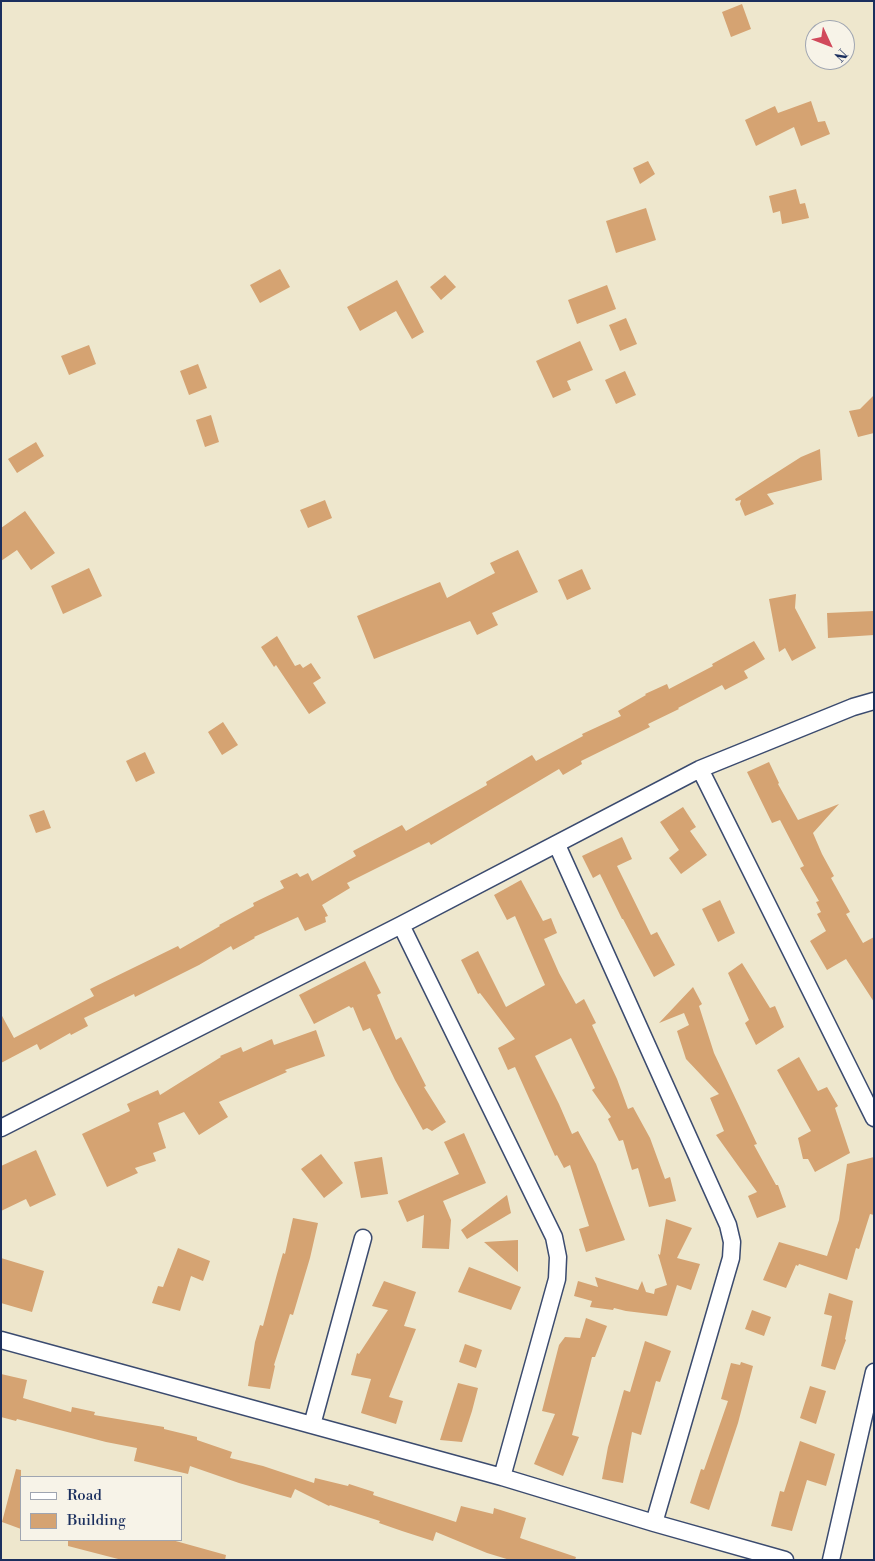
<!DOCTYPE html>
<style>
body{margin:0}
#map{position:relative;width:875px;height:1561px;overflow:hidden;background:#eee7cd;font-family:"Libre Bodoni",serif}
canvas{display:block}
.frame{position:absolute;inset:0;border:2px solid #1b2f5e;pointer-events:none}
.legend{position:absolute;left:20px;top:1476px;width:162px;height:65px;box-sizing:border-box;background:#f7f3e8;border:1px solid #9fa5b1;margin:0;padding:6px 9px;list-style:none;font-size:15px;color:#1b2f5e}
.legend li{display:flex;align-items:center;gap:10px;height:25px}
.legend b{width:25px;border:1px solid #9fa5b1}
.north{position:absolute;left:805px;top:20px;width:50px;height:50px;box-sizing:border-box;background:#f7f3e8;border:1px solid #9fa5b1;border-radius:50%;rotate:133deg;font-size:14px;font-weight:700;line-height:20px;text-align:center;color:#1b2f5e}
.north::after{content:'';display:block;margin:auto;width:18px;height:22px;background:#d1495b;clip-path:polygon(50% 0,100% 100%,50% 72%,0 100%)}
</style>
<div id="map">
<canvas width="875" height="1561"></canvas>
<div class="frame"></div>
<ul class="legend">
<li><b style="height:6px;background:#fff"></b>Road</li>
<li><b style="height:14px;background:#d5a372"></b>Building</li>
</ul>
<div class="north">N</div>
</div>
<script>
const g = document.querySelector('canvas').getContext('2d');
g.lineJoin = 'round';
function fillPath(path, color) { g.fillStyle = color; g.fill(path, 'evenodd'); }
function stroke(path, color, width, dash) { g.strokeStyle = color; g.lineWidth = width; g.lineCap = dash ? 'butt' : 'round'; g.setLineDash(dash || []); g.stroke(path); }
fillPath(new Path2D(`
 M742,4L751,29L731,37L722,12Z
 M811,101L818,122L825,121L830,134L801,146L794,127L756,146L745,120L775,106L778,113Z
 M648,161L655,174L640,184L633,168Z
 M796,189L800,204L805,203L809,218L782,224L780,211L773,213L769,196Z
 M646,208L656,240L616,253L606,221Z
 M280,269L290,287L260,303L250,285Z
 M445,275L456,287L441,300L430,287Z
 M397,280L424,332L412,339L396,311L360,331L347,307Z
 M607,285L616,309L577,324L568,300Z
 M626,318L637,344L620,351L609,325Z
 M580,341L593,370L567,381L571,390L553,398L536,361Z
 M89,345L96,364L69,375L61,356Z
 M198,364L207,388L189,395L180,371Z
 M625,371L636,395L616,404L605,380Z
 M874,395V433L858,437L849,411L860,409Z
 M211,415L219,442L205,447L196,420Z
 M36,442L44,456L17,473L8,459Z
 M820,449L822,480L767,494L774,504L745,516L740,504L741,500L736,501L735,499L801,457Z
 M325,500L332,518L308,528L300,510Z
 M25,511L55,553L31,570L17,550L1,561V528Z
 M518,550L538,592L492,613L498,625L477,635L470,621L374,659L357,616L440,582L447,598L495,573L490,563Z
 M89,568L102,596L63,614L51,586Z
 M582,569L591,589L567,600L558,580Z
 M796,594L795,608L816,648L792,661L785,648L779,652L769,599Z
 M874,611V635L828,638L827,613Z
 M277,636L295,666L300,664L303,668L311,663L321,678L313,683L326,703L309,714L276,665L274,667L261,647Z
 M754,641L765,659L744,671L748,678L725,690L722,685L678,708L679,709L648,724L650,727L638,733L581,761L582,764L563,775L559,769L431,845L429,842L347,883L350,888L322,905L328,916L325,917L326,922L305,931L298,917L254,937L255,938L233,950L231,946L199,965L135,997L134,994L84,1018L88,1026L71,1035L70,1033L40,1050L37,1044L1,1063V1014L14,1038L94,996L90,989L178,946L180,949L220,926L219,925L254,906L253,903L284,888L280,881L297,873L300,877L308,873L312,881L356,856L353,851L402,825L406,831L487,785L486,782L532,755L536,761L583,736L582,734L621,716L618,711L646,695L645,694L667,684L669,689L713,666L712,664Z
 M223,722L238,745L222,755L208,732Z
 M145,752L155,773L136,782L126,761Z
 M769,762L779,783L778,784L798,820L839,804L813,833L822,854L834,876L831,878L850,912L846,914L863,943L874,937V1002L846,959L827,970L810,941L826,931L817,914L821,912L816,902L819,901L800,868L804,866L780,820L772,823L747,772Z
 M683,807L696,827L690,831L707,855L681,874L669,858L679,850L660,822Z
 M44,810L51,828L36,833L29,815Z
 M622,837L632,859L617,866L651,935L657,932L675,965L654,977L623,919H622L600,874L593,878L582,856Z
 M521,880L543,921L551,918L557,933L544,939L559,973L576,1004L584,999L596,1023L592,1025L617,1079L628,1109L633,1107L650,1138L665,1179L670,1177L676,1201L649,1207L638,1168L632,1170L623,1140L619,1141L608,1119L611,1117L592,1090L595,1088L571,1038L535,1056L559,1104L572,1134L578,1131L596,1164L625,1240L586,1252L579,1229L589,1226L570,1165L564,1168L557,1155L555,1156L515,1067L508,1070L498,1048L515,1039L480,993L478,994L461,960L478,951L506,1007L545,985L515,916L507,920L494,895Z
 M720,900L735,933L718,942L702,909Z
 M365,961L381,993L377,995L396,1040L401,1037L426,1086L424,1087L446,1122L432,1131L427,1128L423,1130L395,1080L370,1028L363,1031L353,1007L351,1008L349,1006L314,1024L299,995Z
 M742,963L770,1008L775,1006L784,1027L756,1045L745,1023L749,1020L728,973Z
 M693,987L702,1004L699,1006L714,1053L757,1144L754,1145L776,1185H778L786,1207L757,1218L748,1196L757,1192L716,1135L724,1131L710,1098L719,1094L686,1059L677,1031L689,1025L684,1013L659,1023Z
 M316,1030L325,1056L285,1070L287,1072L219,1102L228,1117L199,1135L184,1112L158,1123L166,1148L153,1153L156,1161L135,1168L138,1173L107,1187L82,1134L130,1111L127,1104L158,1090L160,1095L221,1057L220,1056L241,1047L243,1052L272,1039L274,1045Z
 M799,1057L818,1091L827,1087L838,1106L835,1108L850,1153L815,1172L808,1159H803L798,1138L811,1131L777,1070Z
 M464,1133L486,1183L443,1201L451,1220L449,1249L422,1248L424,1215L407,1222L398,1201L459,1174L444,1142Z
 M36,1150L56,1195L30,1207L26,1199L1,1211V1166Z
 M321,1154L343,1183L324,1198L301,1169Z
 M382,1157L388,1194L361,1198L354,1162Z
 M874,1157V1215L870,1214L859,1249L856,1248L847,1280L799,1264L798,1266L796,1265L786,1288L763,1280L779,1242L827,1256L839,1220L847,1164Z
 M507,1195L511,1213L467,1239L461,1230Z
 M293,1218L318,1223L310,1258L293,1315L290,1314L274,1365L275,1366L270,1389L248,1386L255,1342L260,1325L263,1326L277,1274L283,1253L285,1254Z
 M666,1219L692,1228L677,1258L700,1264L691,1290L677,1285L667,1316L626,1311L614,1308L613,1310L590,1307L592,1301L574,1296L578,1281L598,1287L595,1277L638,1290L642,1281L646,1292L654,1294L655,1289L667,1285L658,1254L660,1255Z
 M518,1240V1272L484,1242Z
 M178,1248L210,1261L203,1281L191,1276L180,1311L152,1303L158,1286L163,1287Z
 M1,1258L44,1271L32,1312L1,1303Z
 M469,1267L521,1287L511,1310L458,1292Z
 M384,1281L416,1292L404,1326L416,1329L389,1397L403,1401L396,1424L361,1413L371,1379L351,1375L357,1353L359,1354L388,1310L372,1306Z
 M829,1293L853,1301L845,1339L846,1340L835,1370L821,1366L832,1316L824,1314Z
 M752,1310L771,1317L764,1336L745,1329Z
 M586,1318L607,1326L595,1357H592L572,1435L579,1437L563,1476L534,1464L555,1414L542,1411L559,1345L565,1337L580,1338Z
 M645,1341L671,1351L660,1382L656,1381L641,1435L632,1432L623,1483L602,1479L608,1447L624,1390L630,1392Z
 M465,1344L482,1350L476,1368L459,1362Z
 M741,1362L753,1366L738,1423L709,1510L690,1503L701,1469L704,1470L728,1401L721,1399L731,1363L740,1365Z
 M1,1374L27,1380L23,1398L71,1412L72,1407L95,1412L94,1415L164,1427V1429L197,1437V1440L232,1452L230,1458L263,1466L314,1483L315,1478L348,1486L349,1484L374,1492L373,1495L456,1522L461,1506L493,1514L494,1508L526,1518L520,1538L576,1557L575,1560H510L487,1553L436,1532L433,1541L402,1531L379,1523L380,1521L330,1505L329,1506L295,1489L291,1498L239,1483L190,1466L188,1474L134,1461L137,1448L106,1442L17,1419L16,1421L1,1417Z
 M458,1383L478,1388L472,1411L462,1442L440,1440Z
 M810,1386L826,1391L816,1424L800,1418Z
 M800,1441L835,1454L826,1486L807,1480L792,1531L771,1526L780,1491L784,1492Z
 M16,1469L21,1470V1529L2,1522Z
 M68,1540H172L226,1555L225,1560H122L68,1546Z`), '#d5a372');
const street = new Path2D(`
 M700,769L874,1118
 M557,845L728,1225L732,1242L731,1258L654,1523
 M401,925L554,1237L558,1257L557,1279L502,1477
 M1,1128L401,925L700,769L853,707L874,701
 M1,1340L502,1477L654,1523L785,1560
 M312,1425L363,1238
 M831,1560L874,1372`);
stroke(street, '#3b4b6f', 19);
stroke(street, '#fff', 16);
</script>
